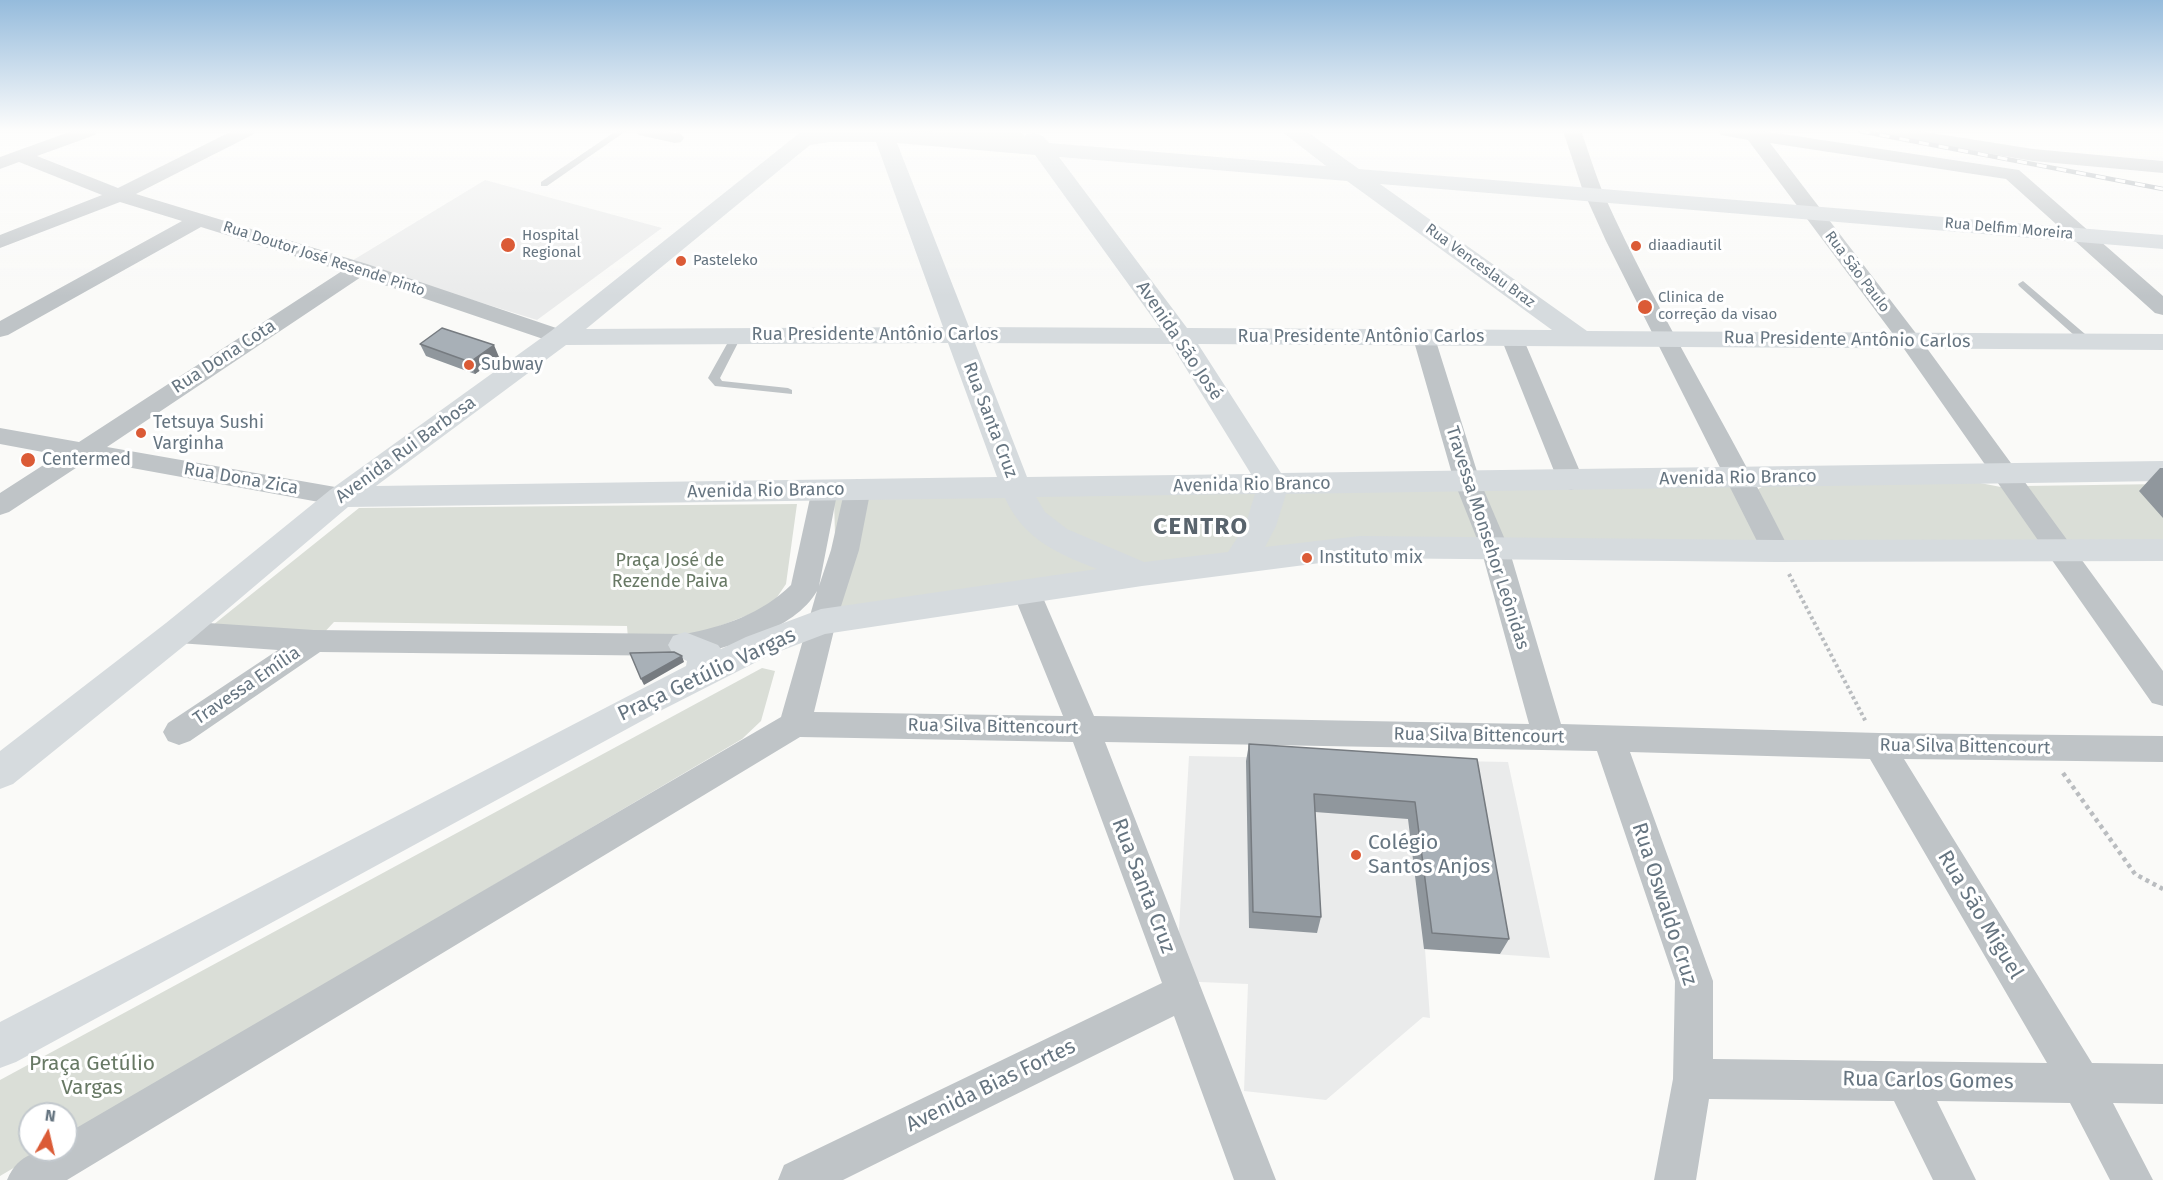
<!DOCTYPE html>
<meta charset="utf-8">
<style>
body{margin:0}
#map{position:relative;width:2163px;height:1180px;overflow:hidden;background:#fafaf8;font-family:"Fira Sans",sans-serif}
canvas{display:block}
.north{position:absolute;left:18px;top:1102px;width:60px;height:60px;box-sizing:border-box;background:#fff;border:2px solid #c2c8cd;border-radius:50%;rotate:8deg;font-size:16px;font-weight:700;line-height:24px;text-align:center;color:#667581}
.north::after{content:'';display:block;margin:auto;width:21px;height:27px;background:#db5b36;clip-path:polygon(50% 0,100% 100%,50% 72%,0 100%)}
</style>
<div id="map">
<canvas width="2163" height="1180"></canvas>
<div class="north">N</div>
</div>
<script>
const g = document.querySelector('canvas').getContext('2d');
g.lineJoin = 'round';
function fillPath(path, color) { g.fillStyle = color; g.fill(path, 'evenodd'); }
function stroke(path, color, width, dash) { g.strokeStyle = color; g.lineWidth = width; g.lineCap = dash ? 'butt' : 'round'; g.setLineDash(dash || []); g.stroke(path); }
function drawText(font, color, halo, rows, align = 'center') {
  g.font = font + ' "Fira Sans",sans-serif'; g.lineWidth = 6; g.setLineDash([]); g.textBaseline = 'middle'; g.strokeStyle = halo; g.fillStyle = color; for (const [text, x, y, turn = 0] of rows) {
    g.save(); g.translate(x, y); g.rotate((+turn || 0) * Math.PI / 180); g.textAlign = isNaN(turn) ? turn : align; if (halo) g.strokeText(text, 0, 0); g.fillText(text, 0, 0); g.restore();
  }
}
fillPath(new Path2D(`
 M485,180L662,228L537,320L350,262Z
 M1189,756L1508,762L1550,958L1425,949L1430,1018L1423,1017L1326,1100L1244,1091L1248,984L1176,981Z`), '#eaebeb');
fillPath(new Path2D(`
 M932,131H1020L1033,147L896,135Z
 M1980,483L2006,488L2045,546L1781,547L1752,493L1765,485Z
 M2163,484V542H2061L2024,486Z
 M1730,486L1764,547L1264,556L1267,515L1273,492Z
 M1259,492L1239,558L881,610L822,606L835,536L834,498Z
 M797,504L786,584L771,606L694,636L628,639L627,626L334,622L319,638L203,633L359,508Z
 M762,668L775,671L761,721L742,739L66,1137V1114H30V1150H44L0,1176V1080Z`), '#daded7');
stroke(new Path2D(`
 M1789,574L1866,722`), '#babdc0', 4, [3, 3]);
stroke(new Path2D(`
 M2063,773L2135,874L2163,889`), '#babdc0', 4.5, [4, 4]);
fillPath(new Path2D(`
 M616,131H626L547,186H541V182Z
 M2023,281L2092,340V344H2084L2019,286L2018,284Z
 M737,332L742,335L720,378L722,381L788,388L792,390V394L715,386L708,378L732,335Z`), '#bfc4c7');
fillPath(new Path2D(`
 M72,131H98L95,135L37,156L118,188L232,131H255L252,135L136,194L367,264L568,332L571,337L568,342L560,344L552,342L361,277L107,447L341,488L350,491L354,497L350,503L341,506L88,460L9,512L0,515V493L59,455L0,444V428L79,442L342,271L201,227L8,335L0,337V321L182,221L120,202L0,248V235L102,195L19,162L0,169V157Z
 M636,131H668L681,134L684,138L681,142L675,143L639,135Z
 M883,131H933L930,135C915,139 894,144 879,140L876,136Z
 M1563,131H1581C1589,152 1595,174 1604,195C1659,317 1731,431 1790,551L1786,558L1776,561L1766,558L1762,551L1606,241L1582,188Z
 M1718,131H1763L2019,170L2163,296V315L2155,313L2006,179L1770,143L1918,336L2163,671V706L2152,703L1902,346L1748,140L1721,135Z
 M1877,131H1919L2033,149L2163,161V173L2033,161L1886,136L1880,135Z
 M1424,331L1432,333L1435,338L1480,481L1509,549L1561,724L1879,733L2163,736V762L1904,759L2092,1063L2163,1064V1104L2113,1103L2153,1180H2110L2070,1103L1937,1101L1976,1180H1933L1894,1101L1709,1099L1696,1180H1654L1673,1079L1675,981L1597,751L1105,742L1276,1180H1234L1174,1016L843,1180H778L784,1165L1162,983L1073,742L800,737L67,1180H7C19,1152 39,1150 66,1150V1134L781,717L817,591C795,630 726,649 685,656L320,652L190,741L179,745L168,741L163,732L168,723L278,650L178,643L168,640L163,632L168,624L178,621L314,630L685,634C723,627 763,613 791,585L812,489L816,483L825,480L834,483L838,489L819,586L831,550L845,488L849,482L858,479L867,482L871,488L859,550L836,622L814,712L1063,716L1013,593L1017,586L1027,583L1037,586L1041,593L1094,716L1529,724L1481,549L1454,481L1413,338L1416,333ZM1630,752L1870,759L2047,1063L1713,1059V981Z
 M1512,331L1520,333L1523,338L1584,481L1580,487L1571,490L1562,487L1558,481L1501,338L1504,333Z`), '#bfc4c7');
fillPath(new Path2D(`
 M802,131H901L1026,141L1023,138L1027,134C1038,131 1042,134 1049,143L1326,166L1281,131H1306L1359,169L2163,235V249L1380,184L1587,331L2163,334V350L1198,344L1281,473L2163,461V481L1286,494L1276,526L1265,547L1359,536L1776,540L2163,539V561L1776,562L1359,558L1142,586L825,634L770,655L660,711L16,1062L0,1068V1022L686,666L687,661L673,654L668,645L673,636L685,632L718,645L721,649L746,637L821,609L1097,569C1056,553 1024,539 1005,498L348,507L190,641L13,784L0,789V751L166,623L330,490L551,331ZM830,142H876L943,327L586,329L810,145ZM897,143L1035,155L1160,328L969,327ZM1059,157L1347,181L1552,330L1187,328ZM948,343L997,477L376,486L566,345ZM975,343L1171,344L1251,474L1027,477ZM1255,494L1245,526L1228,552L1144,562L1067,529L1045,512L1036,497Z`), '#d6dbde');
const rail = new Path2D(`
 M1860,131L2163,189`);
stroke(rail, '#a1a8ae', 4.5);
stroke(rail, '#fff', 3, [10]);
fillPath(new Path2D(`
 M420,344L499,357L475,374L426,356Z
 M2160,468H2163V518L2139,491Z
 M1249,744L1477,759L1509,939L1500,954L1424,949L1408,819L1315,812L1321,917L1317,933L1249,928L1246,761Z`), '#90979d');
fillPath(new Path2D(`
 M494,345L499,357L475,374L470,362Z
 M682,656L684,662L644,685L641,679Z`), '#767b80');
const building = new Path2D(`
 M442,328L494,345L470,362L420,344Z
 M674,652L682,656L641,679L630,653Z
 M1249,744L1477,759L1509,939L1432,933L1415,802L1314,794L1321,917L1253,912Z`);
fillPath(building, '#a8b0b7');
stroke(building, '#767b80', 1.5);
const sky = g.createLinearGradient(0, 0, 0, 296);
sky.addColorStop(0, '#95bbdc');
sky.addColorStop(0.44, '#fdfdfc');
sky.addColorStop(1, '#fdfdfc00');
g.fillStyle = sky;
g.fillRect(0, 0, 2163, 296);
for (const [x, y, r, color] of [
 [508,245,8,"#db5b36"],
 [1636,246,6,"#db5b36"],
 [681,261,6,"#db5b36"],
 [1645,307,8,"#db5b36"],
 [469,365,6,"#db5b36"],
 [141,433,6,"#db5b36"],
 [28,460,8,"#db5b36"],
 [1307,558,6,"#db5b36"],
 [1356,855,6,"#db5b36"]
]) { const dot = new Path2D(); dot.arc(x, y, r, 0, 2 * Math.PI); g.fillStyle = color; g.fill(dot); stroke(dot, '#fff', 2); }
drawText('15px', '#667581', '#fff', [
 ["Rua Delfim Moreira",2009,229,5],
 ["Rua Doutor José Resende Pinto",324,259,18],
 ["Rua Venceslau Braz",1480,266,36],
 ["Rua São Paulo",1857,272,53]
]);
drawText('15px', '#667581', '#fff', [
 ["Hospital",522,236],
 ["Regional",522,253],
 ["diaadiautil",1648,246],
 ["Pasteleko",693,261],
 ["Clinica de",1658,298],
 ["correção da visao",1658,315]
], 'left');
drawText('18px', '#667581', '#fff', [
 ["Rua Presidente Antônio Carlos",875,335],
 ["Rua Presidente Antônio Carlos",1361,337],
 ["Rua Presidente Antônio Carlos",1847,340,1],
 ["Avenida São José",1179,341,56],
 ["Rua Dona Cota",224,357,-33],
 ["Rua Santa Cruz",990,420,69],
 ["Avenida Rui Barbosa",406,450,-36],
 ["Avenida Rio Branco",1738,478,-1],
 ["Rua Dona Zica",241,479,10],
 ["Avenida Rio Branco",1252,485,-1],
 ["Avenida Rio Branco",766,491,-1],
 ["Travessa Monsehor Leônidas",1487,538,72],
 ["Travessa Emília",247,686,-34],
 ["Rua Silva Bittencourt",993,727,1],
 ["Rua Silva Bittencourt",1479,736,1],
 ["Rua Silva Bittencourt",1965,747,1]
]);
drawText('18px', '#667581', '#fff', [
 ["Subway",481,365],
 ["Tetsuya Sushi",153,423],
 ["Varginha",153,444],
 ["Centermed",42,460],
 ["Instituto mix",1319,558]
], 'left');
drawText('18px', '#687965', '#fff', [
 ["Praça José de",670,561],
 ["Rezende Paiva",670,582]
]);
drawText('21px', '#667581', '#fff', [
 ["Praça Getúlio Vargas",707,675,-25],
 ["Rua Santa Cruz",1143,886,69],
 ["Rua Oswaldo Cruz",1664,904,72],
 ["Rua São Miguel",1980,915,59],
 ["Rua Carlos Gomes",1928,1081,1],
 ["Avenida Bias Fortes",991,1086,-26]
]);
drawText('21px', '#667581', '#fff', [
 ["Colégio",1368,843],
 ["Santos Anjos",1368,867]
], 'left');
drawText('21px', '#687965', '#fff', [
 ["Praça Getúlio",92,1064],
 ["Vargas",92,1088]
]);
g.letterSpacing = '1.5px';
drawText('bold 24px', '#58636c', '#fff', [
 ["CENTRO",1201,527]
]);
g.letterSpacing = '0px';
</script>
